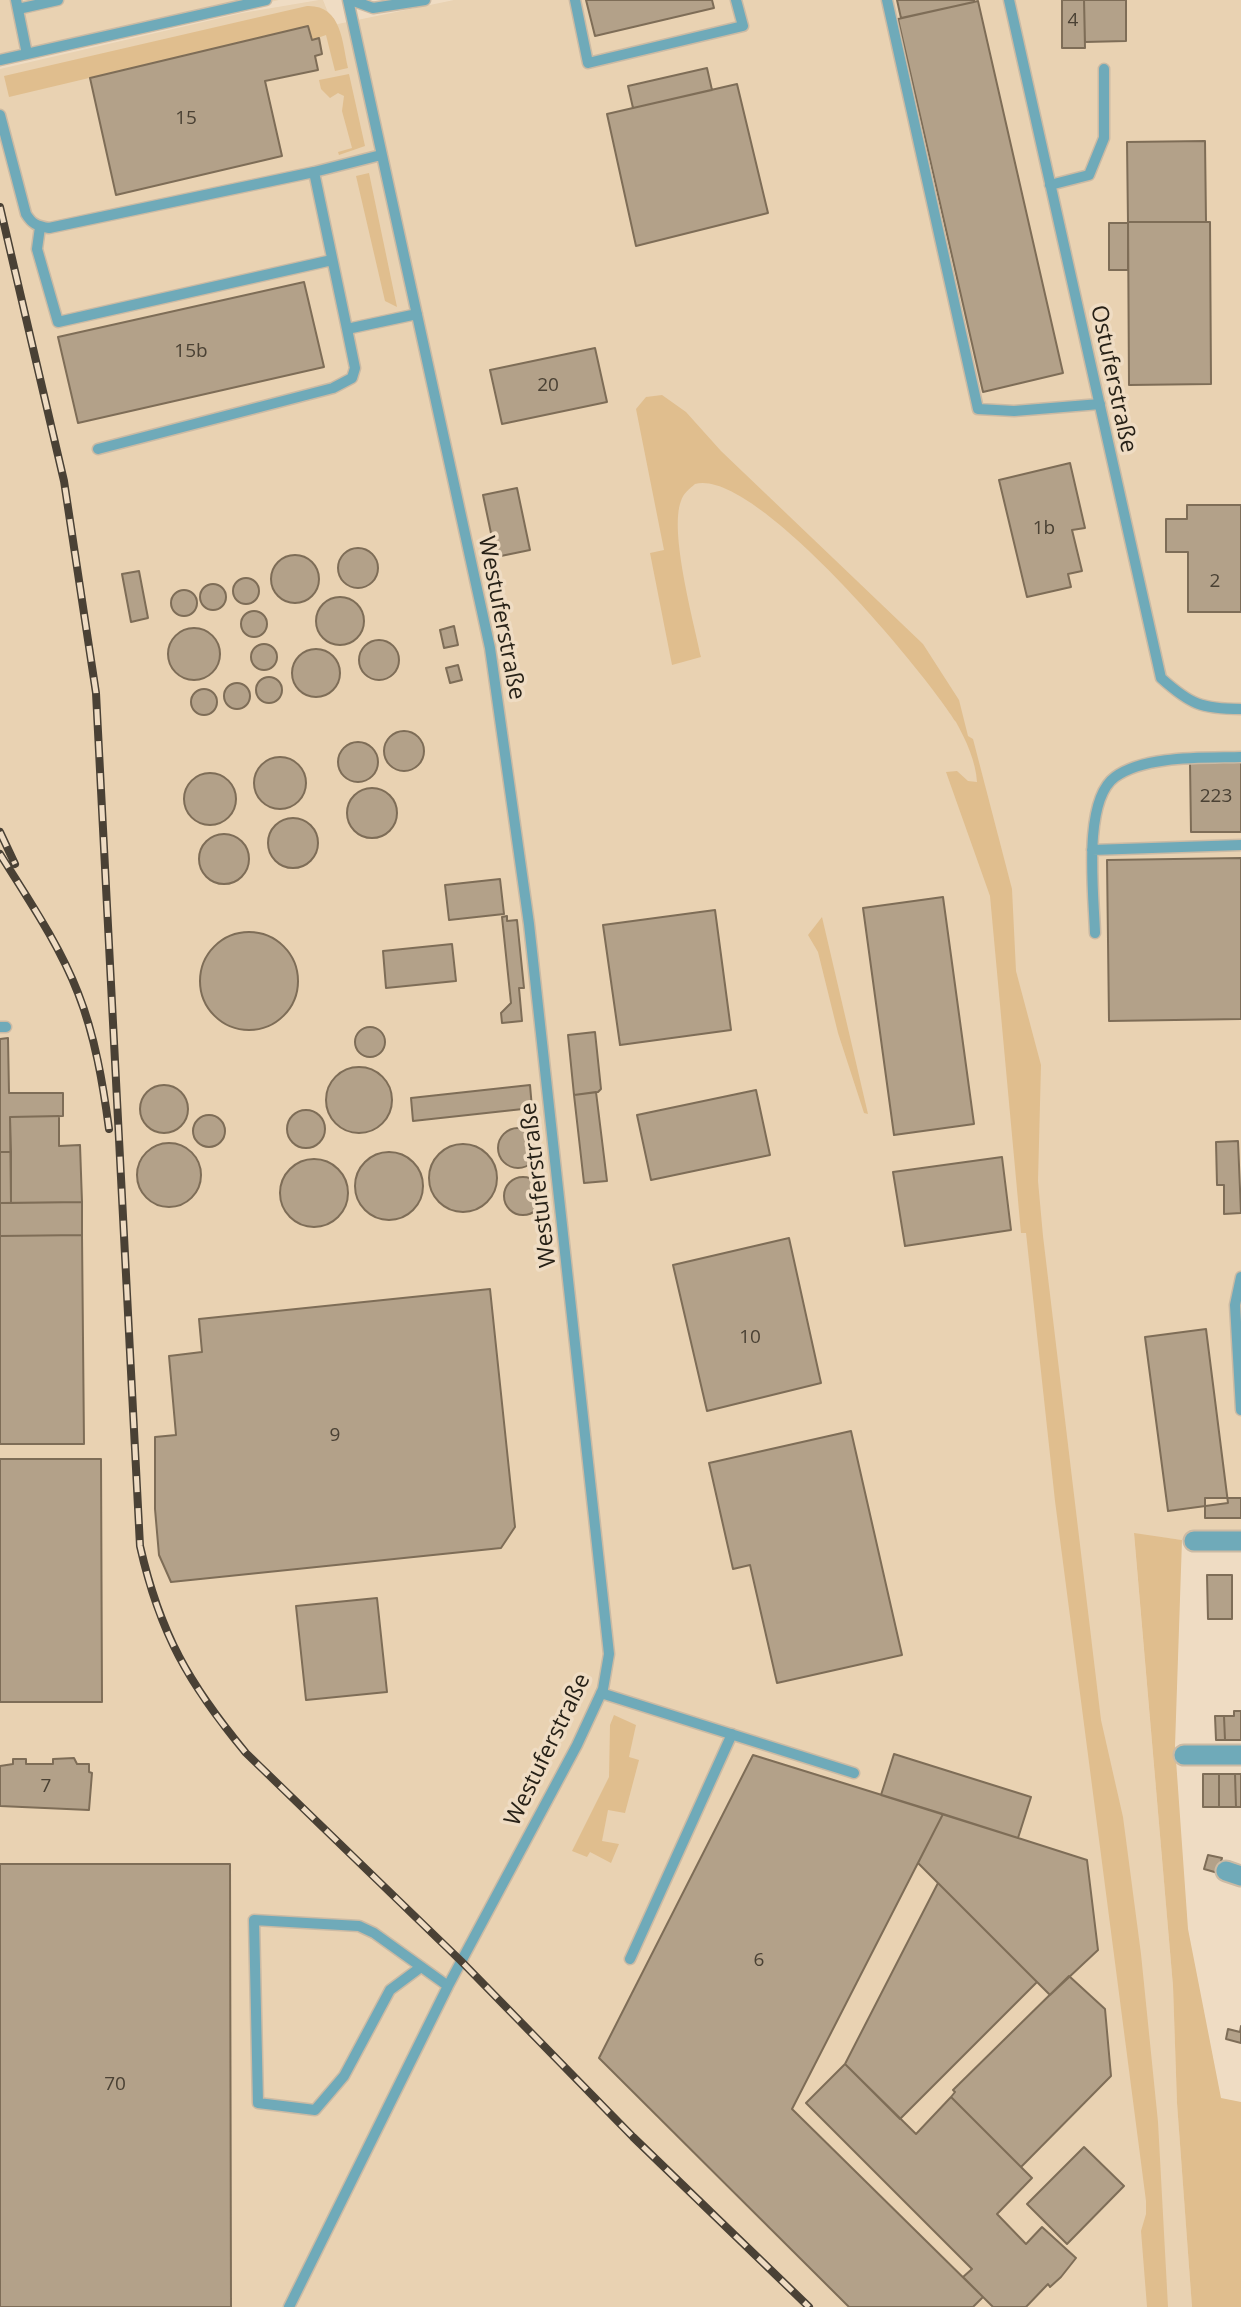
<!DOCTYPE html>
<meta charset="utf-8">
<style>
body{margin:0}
canvas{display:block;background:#efdcc3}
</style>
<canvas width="1241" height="2307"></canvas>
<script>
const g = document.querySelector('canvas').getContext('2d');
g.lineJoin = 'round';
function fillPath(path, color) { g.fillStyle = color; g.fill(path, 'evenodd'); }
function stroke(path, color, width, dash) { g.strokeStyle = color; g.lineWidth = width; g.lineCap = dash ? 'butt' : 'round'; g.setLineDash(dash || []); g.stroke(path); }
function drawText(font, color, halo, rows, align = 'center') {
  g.font = font + ' "Open Sans",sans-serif'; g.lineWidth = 7; g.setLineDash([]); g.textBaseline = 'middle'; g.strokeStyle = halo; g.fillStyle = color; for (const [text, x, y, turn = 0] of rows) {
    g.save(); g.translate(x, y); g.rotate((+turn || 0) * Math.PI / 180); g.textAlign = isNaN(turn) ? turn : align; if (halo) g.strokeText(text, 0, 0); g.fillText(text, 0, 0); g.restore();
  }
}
fillPath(new Path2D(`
 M0,0H279L0,65Z
 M319,0H323L333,25L454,0H1241V1538L1182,1540L1134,1534L1173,1986L1177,2103L1192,2307H295L468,1959L461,1953L286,2307H0V69L242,13Z`), '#e9d2b2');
fillPath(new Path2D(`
 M307,6C342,5 342,42 348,68L335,71L326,35L312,40L308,26L9,97L4,76Z
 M349,74L365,146L339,155L338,152L352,148L342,111L344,96L338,93L330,98L321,89L319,80Z
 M369,173L397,307L385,301L356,176Z
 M662,395L686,412L721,451L923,644L959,700L968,736L973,739L1012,889L1016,971L1041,1065L1038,1181L1043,1236L1101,1720L1123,1817L1141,1954L1158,2122L1168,2307H1147L1141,2231L1146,2214V2201L1055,1501L1026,1233H1021L990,896L946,772L957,771L968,781L977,782C976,762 966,740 956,722C925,672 755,467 695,484C689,489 683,494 681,501C669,531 694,623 701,657L672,665L650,553L664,550L636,409L646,397Z
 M822,917L868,1114L864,1113L838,1033L818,952L808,935Z
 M1134,1533L1182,1540L1175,1746L1188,1929L1221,2098L1241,2102V2307H1192L1177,2103L1173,1986Z
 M614,1715L636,1725L629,1757L639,1760L625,1813L608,1810L602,1841L619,1844L611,1863L590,1852L587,1857L572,1851L609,1777L610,1725Z`), '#e0be8e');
const building = new Path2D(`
 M586,0H712L714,8L595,36Z
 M897,0H974V2L901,18Z
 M1062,0H1084L1085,48H1062Z
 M1084,0H1126V41L1085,42Z
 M978,1L1063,373L983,392L898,19Z
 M308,26L312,40L319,38L322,54L315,56L318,70L265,81L282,156L116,195L90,78Z
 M707,68L712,90L633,108L628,86Z
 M737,84L768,213L636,246L607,114Z
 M1205,141L1206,222H1128L1127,142Z
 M1128,222H1210L1211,384L1129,385Z
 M1109,223H1128V270H1109Z
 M304,282L324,367L78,423L58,337Z
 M595,348L607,402L502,424L490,370Z
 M1070,463L1085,528L1072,530L1082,571L1068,574L1071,587L1027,597L999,480Z
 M517,488L530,550L496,557L483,495Z
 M1187,505H1241V612H1188V552H1166V519H1187Z
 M338 568a20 20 0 1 1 40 0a20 20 0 1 1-40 0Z
 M271 579a24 24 0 1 1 48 0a24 24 0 1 1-48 0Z
 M139,571L148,618L131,622L122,574Z
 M233 591a13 13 0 1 1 26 0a13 13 0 1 1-26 0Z
 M200 597a13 13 0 1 1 26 0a13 13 0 1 1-26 0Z
 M171 603a13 13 0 1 1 26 0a13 13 0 1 1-26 0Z
 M316 621a24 24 0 1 1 48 0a24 24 0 1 1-48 0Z
 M241 624a13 13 0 1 1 26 0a13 13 0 1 1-26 0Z
 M454,626L458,645L444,648L440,630Z
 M168 654a26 26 0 1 1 52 0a26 26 0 1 1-52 0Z
 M359 660a20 20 0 1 1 40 0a20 20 0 1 1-40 0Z
 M251 657a13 13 0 1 1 26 0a13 13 0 1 1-26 0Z
 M292 673a24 24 0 1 1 48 0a24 24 0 1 1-48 0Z
 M458,665L462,680L450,683L446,668Z
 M256 690a13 13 0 1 1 26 0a13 13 0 1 1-26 0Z
 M224 696a13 13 0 1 1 26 0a13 13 0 1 1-26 0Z
 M191 702a13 13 0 1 1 26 0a13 13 0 1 1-26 0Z
 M384 751a20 20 0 1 1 40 0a20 20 0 1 1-40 0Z
 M338 762a20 20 0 1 1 40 0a20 20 0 1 1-40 0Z
 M254 783a26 26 0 1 1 52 0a26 26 0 1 1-52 0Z
 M1241,762V832H1191L1190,763Z
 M184 799a26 26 0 1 1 52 0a26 26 0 1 1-52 0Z
 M347 813a25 25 0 1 1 50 0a25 25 0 1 1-50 0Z
 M268 843a25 25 0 1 1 50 0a25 25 0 1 1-50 0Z
 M199 859a25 25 0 1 1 50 0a25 25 0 1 1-50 0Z
 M1241,858V1019L1109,1021L1107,860Z
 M500,879L504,914L449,920L445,885Z
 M943,897L974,1124L894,1135L863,908Z
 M715,910L731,1030L620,1045L603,925Z
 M507,916V921L517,920L524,988H519L522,1021L502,1023L501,1013L511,1003L502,917Z
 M200 981a49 49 0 1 1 98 0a49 49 0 1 1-98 0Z
 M452,944L456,981L386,988L383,951Z
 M355 1042a15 15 0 1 1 30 0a15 15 0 1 1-30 0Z
 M595,1032L601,1089L598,1092L574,1095L568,1035Z
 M8,1038L9,1093H63V1116L10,1117L11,1152H0V1039Z
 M326 1100a33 33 0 1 1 66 0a33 33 0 1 1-66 0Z
 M140 1109a24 24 0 1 1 48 0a24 24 0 1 1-48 0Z
 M530,1085L532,1108L413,1121L411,1098Z
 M756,1090L770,1155L651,1180L637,1115Z
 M596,1092L607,1181L584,1183L574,1095Z
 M287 1129a19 19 0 1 1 38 0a19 19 0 1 1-38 0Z
 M193 1131a16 16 0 1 1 32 0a16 16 0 1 1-32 0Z
 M59,1116V1146L80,1145L82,1202L11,1203L10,1117Z
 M498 1148a20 20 0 1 1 40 0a20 20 0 1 1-40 0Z
 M1238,1141L1241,1213L1224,1214V1185H1217L1216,1142Z
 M137 1175a32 32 0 1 1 64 0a32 32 0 1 1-64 0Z
 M429 1178a34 34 0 1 1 68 0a34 34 0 1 1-68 0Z
 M0,1152H11V1203H0Z
 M355 1186a34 34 0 1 1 68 0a34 34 0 1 1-68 0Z
 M1002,1157L1011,1230L905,1246L893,1172Z
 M280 1193a34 34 0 1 1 68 0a34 34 0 1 1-68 0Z
 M504 1196a19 19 0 1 1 38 0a19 19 0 1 1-38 0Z
 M82,1202V1235L0,1236V1203Z
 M82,1235L84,1444H0V1236Z
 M789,1238L821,1383L707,1411L673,1265Z
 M490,1289L515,1527L501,1548L171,1582L159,1555L155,1509V1437L176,1435L169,1356L202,1352L199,1319Z
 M1206,1329L1228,1503L1168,1511L1145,1337Z
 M851,1431L902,1655L777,1683L750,1565L733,1569L709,1463Z
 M0,1459H101L102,1702H0Z
 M1205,1498H1241V1518H1205Z
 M1207,1575H1232V1619H1208Z
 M377,1598L387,1692L306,1700L296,1606Z
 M1234,1711H1241V1740H1225L1224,1716H1234Z
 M1215,1716H1224L1225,1740H1216Z
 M894,1754L1031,1797L1018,1838L881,1795Z
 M753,1755L943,1814L792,2109L983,2297L973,2307H849L599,2058Z
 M74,1758L77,1764H89V1772L92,1773L89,1810L0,1806V1766L13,1764V1759H26V1764H53V1759Z
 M1203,1774H1219V1807H1203Z
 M1219,1774H1235L1236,1807H1219Z
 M1235,1774H1241V1807H1236Z
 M943,1814L1087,1860L1098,1950L1050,1995L918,1863Z
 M1208,1855L1222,1858L1218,1873L1204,1869Z
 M0,1864H230L231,2307H0Z
 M938,1883L1037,1982L900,2119L845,2064Z
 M1069,1976L1105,2009L1111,2076L1021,2167L951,2097L955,2092L953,2090Z
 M1241,2026V2043L1226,2039L1228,2029L1240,2032Z
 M845,2064L916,2134L951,2097L1032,2178L997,2214L1026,2244L1042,2227L1076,2258L1061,2277L1050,2287L1048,2284L1026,2307H993L963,2277L972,2269L806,2103Z
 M1084,2147L1124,2186L1067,2244L1027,2204Z`);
fillPath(building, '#b3a189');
stroke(building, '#7e6d57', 2);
const lane = new Path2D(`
 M16,0L27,54
 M351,0L373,8L425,0
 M575,0L588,63L743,26L736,0
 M887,0L978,409L1014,411L1100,404
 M1009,0L1161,678C1190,704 1201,709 1241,709
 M18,9L58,0
 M0,60L266,0
 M0,115L26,214C32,224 37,226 49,228L314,172
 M381,155L314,172L347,329L417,314
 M1050,185L1089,175L1104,138V69
 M40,227L37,249L58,322L332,260
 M98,449L333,388L352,378L355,368L347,329
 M1092,850L1241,845
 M1095,933C1094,896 1082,801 1115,777C1145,755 1205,758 1241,757
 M0,1027H6
 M1241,1277L1235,1305L1241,1410
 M601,1693L854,1773
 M630,1959L732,1734
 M421,1967L390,1990L344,2076L315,2110L258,2103L254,1920L359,1926L374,1933L448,1986
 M289,2307L448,1986L577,1745L603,1689L609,1654L529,924L490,648L348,0`);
const street = new Path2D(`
 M1194,1541H1241
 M1184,1755H1241
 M1226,1871L1241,1876`);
stroke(lane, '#cbbaa4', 13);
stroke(street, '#cbbaa4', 23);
stroke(lane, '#6faab9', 10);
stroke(street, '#6faab9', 19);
const rail = new Path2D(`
 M0,207L64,481L96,693L140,1546C160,1634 189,1684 246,1753L461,1961L633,2137L809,2307
 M0,832L15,864
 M0,854C28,899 59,944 78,993C95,1036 103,1084 109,1129`);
stroke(rail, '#4a4135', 8);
stroke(rail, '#efdcc3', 5, [16]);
drawText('19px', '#4a4134', null, [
 ["4",1073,21],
 ["15",186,119],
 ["15b",191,352],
 ["20",548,386],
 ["1b",1044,529],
 ["2",1215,582],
 ["223",1216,797],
 ["10",750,1338],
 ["9",335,1436],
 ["7",46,1787],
 ["6",759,1961],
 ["70",115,2085]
]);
drawText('23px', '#272117', '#efdcc3', [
 ["Ostuferstraße",1113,379,78],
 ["Westuferstraße",501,618,79],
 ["Westuferstraße",539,1185,-97],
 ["Westuferstraße",548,1750,-64]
]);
</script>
